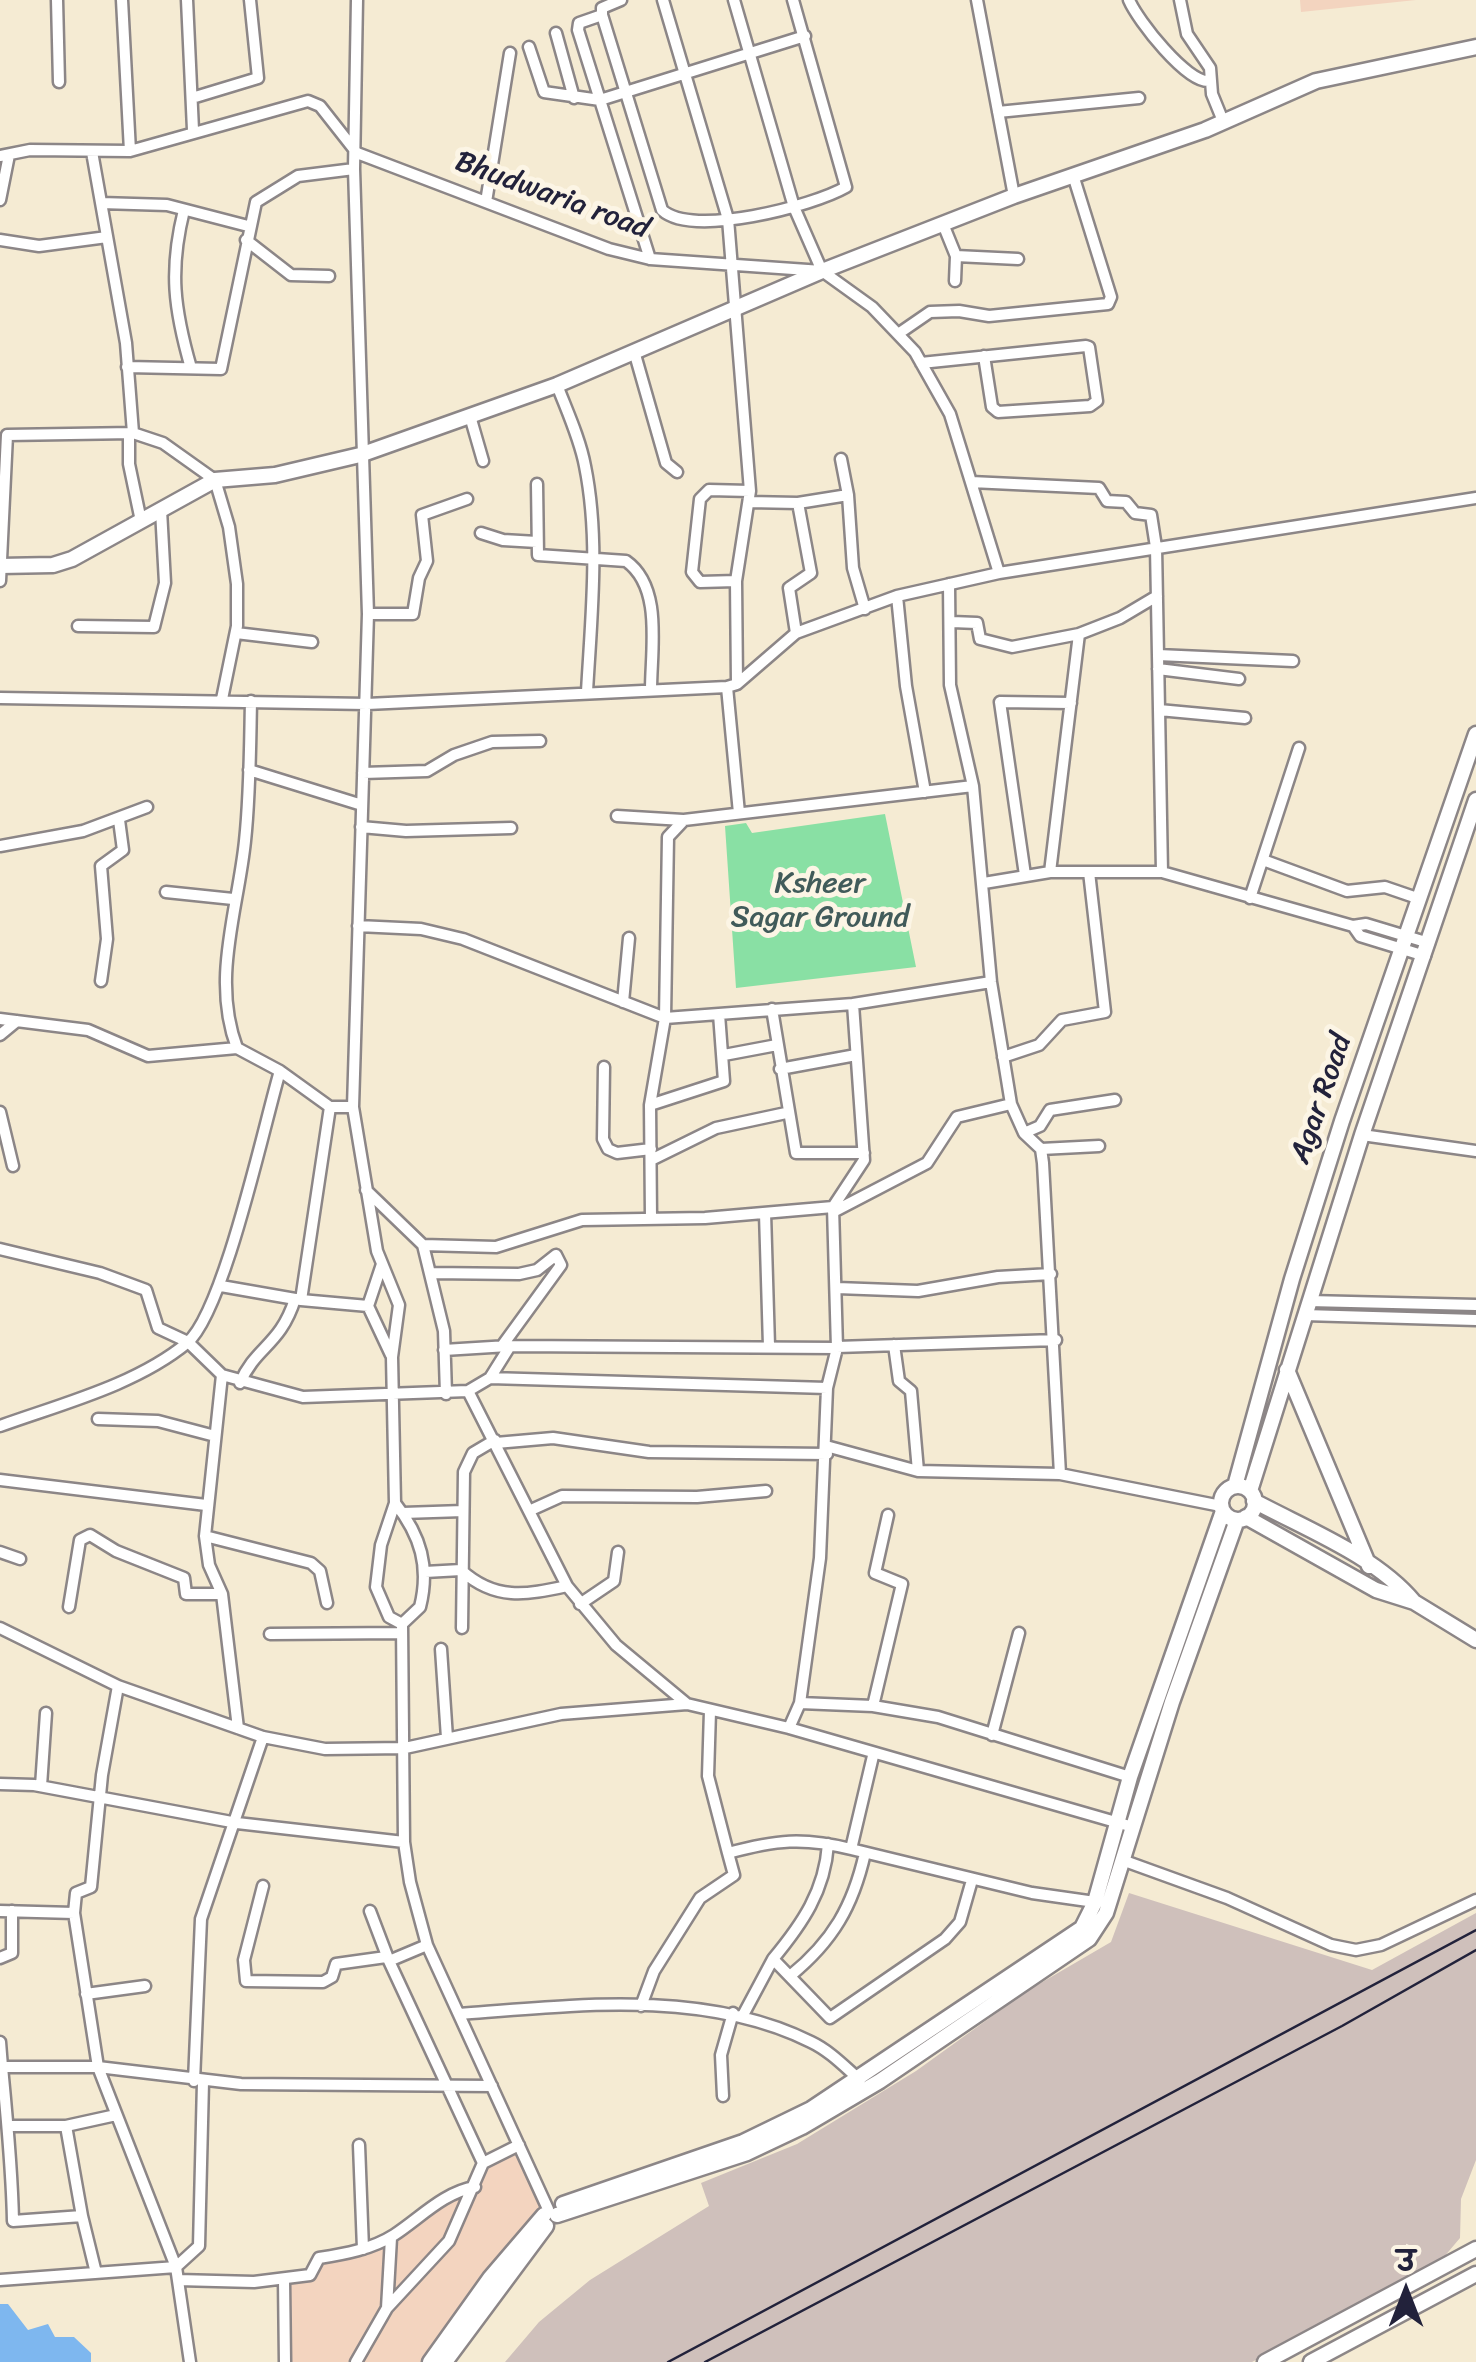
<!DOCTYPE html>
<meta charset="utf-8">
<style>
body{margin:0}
#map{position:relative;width:1476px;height:2362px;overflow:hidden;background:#f5ebd3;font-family:Sriracha,"Playpen Sans Deva",sans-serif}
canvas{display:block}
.north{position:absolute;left:1356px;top:2242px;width:100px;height:100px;-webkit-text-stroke:8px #fcf5e5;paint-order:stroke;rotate:0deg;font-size:28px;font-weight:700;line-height:40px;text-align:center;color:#22223b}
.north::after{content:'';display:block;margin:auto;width:35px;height:45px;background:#22223b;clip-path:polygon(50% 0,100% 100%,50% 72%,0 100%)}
</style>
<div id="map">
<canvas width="1476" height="2362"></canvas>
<div class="north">उ</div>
</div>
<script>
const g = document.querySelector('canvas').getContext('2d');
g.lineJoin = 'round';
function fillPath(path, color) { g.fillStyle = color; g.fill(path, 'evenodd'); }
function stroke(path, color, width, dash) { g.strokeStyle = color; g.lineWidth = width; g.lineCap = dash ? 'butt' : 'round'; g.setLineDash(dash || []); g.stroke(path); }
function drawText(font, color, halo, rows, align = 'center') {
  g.font = font + ' Sriracha,sans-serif'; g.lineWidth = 10; g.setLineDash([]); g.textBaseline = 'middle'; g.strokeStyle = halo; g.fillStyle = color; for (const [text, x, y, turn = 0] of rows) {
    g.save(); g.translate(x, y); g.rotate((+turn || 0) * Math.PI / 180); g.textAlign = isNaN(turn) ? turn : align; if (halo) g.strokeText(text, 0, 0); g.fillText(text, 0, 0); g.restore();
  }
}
fillPath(new Path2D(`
 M1300,0H1416L1301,12Z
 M519,2145L548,2209L430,2362H285L284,2280L310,2275L316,2262L391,2238L453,2194L475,2187L483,2163Z`), '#f3d4bf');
fillPath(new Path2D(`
 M1129,1893L1372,1970L1476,1913V2160L1461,2199L1460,2238L1438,2264L1252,2362H505L539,2322L590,2280L709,2206L701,2183L797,2144L916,2071L1027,1991L1111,1942Z`), '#cfc0bb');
fillPath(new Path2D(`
 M885,814L916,967L736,988L725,826L746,823L752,833Z`), '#89e0a4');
fillPath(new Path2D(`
 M0,2304H8L28,2330L48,2324L55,2337H74L91,2353V2362H0Z`), '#7eb7ef');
const minor = new Path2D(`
 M57,0L59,82
 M122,0L130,151
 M187,0L193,130
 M357,0L354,169L368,614L353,1107L377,1251L399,1305L392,1357L395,1503L381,1545L376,1587L389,1617L402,1624L404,1842L410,1882L427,1945L548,2209
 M621,0L602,8V15L662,210C692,238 813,206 846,187L793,0
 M663,0L728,219L750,491L736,581L737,684
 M734,0L794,207L822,271
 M977,0L1014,196
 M1129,0C1138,21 1187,83 1209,81
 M1180,0L1187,34L1210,68L1212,94L1223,121
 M602,15L579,23L578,30L650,259
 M556,33L574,98
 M529,47L544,92L600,100L805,36
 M192,98L258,78L250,0
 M998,112L1139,98
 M92,152L126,343L133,433
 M0,156L30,150L130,151L308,101L320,106L357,153L609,249L650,259L822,271L872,307L915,352L950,414L999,573
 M0,200L9,155
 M486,202L510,53
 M101,203L167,205L248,226
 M184,210C169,270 174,309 191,368
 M943,224L956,256L955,281
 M0,240L39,246L107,237
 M246,240L291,275L329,276
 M956,256L1018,259
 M898,334L930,312L959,311L989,316L1108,304L1111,297L1073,175
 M634,351L666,463L677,472
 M921,363L1086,346L1089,347L1097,401L1090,406L998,412L992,407L984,356
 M127,367L221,369L256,202L298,176L354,169
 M557,385C567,411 580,439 585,466C600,540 591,618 587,692
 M470,416L483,461
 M129,434V464L141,521
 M841,459L848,495
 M971,482L1099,488L1107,501L1126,502L1135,513L1151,515L1156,547L1162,872
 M537,484L538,555L626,561C663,587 651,649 651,690
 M749,502L798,503L848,495L853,568L865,609
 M481,533L503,540L537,542
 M0,581L7,435L133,433L163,443L215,480L229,527L237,584V626L222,699
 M736,581L700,582L692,572L700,499L709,490L750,491
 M949,584L950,685L973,786L991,982L1011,1104L1024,1133L1041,1149L1043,1163L1060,1474L1221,1506
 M897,596L906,686L925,792
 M368,614H413L419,578L427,561L422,515L467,499
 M952,622L977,623L980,639L1012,647L1079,634
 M78,626L154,627L165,583L161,510
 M236,633L312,642
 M796,633L789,588L811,573L798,503
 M1158,655L1293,661
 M1158,669L1239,679
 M727,687L739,813
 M0,698L367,704L727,687L737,684L796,633L897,596L999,573L1476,498
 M1159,710L1245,718
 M249,770L362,805
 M363,773L427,771L454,755L492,742L540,741
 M617,816L683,820
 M361,827L406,831L511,828
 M0,846L83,831L147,807
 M1263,860L1347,891L1385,887L1420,899
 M1050,872L1079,634L1120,618L1157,596
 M1025,875L1000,702L1071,703
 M984,883L1050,872H1162L1353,926
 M166,892L233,899
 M1250,898L1299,748
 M358,926L421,929L463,939L665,1018L650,1105L651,1218
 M1425,956L1360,936L1353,926L1366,924L1429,943
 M101,981L107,939L101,866L123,850L119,820
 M623,1002L629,938
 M853,1004L665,1018L668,837L684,820L973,786
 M772,1009L796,1153H864
 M0,1019L88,1030L148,1056L237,1048
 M0,1035L17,1021
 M724,1055L777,1045
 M1003,1057L1039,1045L1062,1020L1105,1012L1089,872
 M604,1067L603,1139L608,1149L617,1153L651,1149
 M780,1069L856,1055
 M280,1071L330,1107H353
 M650,1105L724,1081L719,1014
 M0,1112L13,1166
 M1024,1133L1040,1126L1050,1110L1115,1100
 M1362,1135L1476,1151
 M1041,1149L1099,1146
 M651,1160L716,1128L786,1113
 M366,1190L423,1245L496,1247L582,1220L705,1218L833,1207
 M833,1212L927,1163L957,1117L1011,1104
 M765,1213L769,1346
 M423,1245L444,1331L446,1394
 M0,1249L100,1273L146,1290L158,1328L188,1342L222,1375L205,1536L209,1565L222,1594L238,1728
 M382,1264L368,1306L391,1355
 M430,1273L519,1274L537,1270L556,1255L561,1265L502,1346
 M221,1286L301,1300L330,1107
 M837,1288L918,1291L998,1277L1051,1274
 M301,1300L368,1306
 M1309,1301L1476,1305
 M1304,1315L1476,1320
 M894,1345L899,1381L911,1391L918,1471
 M837,1347L1056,1340
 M444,1350L508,1346
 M222,1375L303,1397L468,1391L567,1586L616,1645L687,1704
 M490,1378L510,1346L837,1348
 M240,1383C256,1346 280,1346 295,1299
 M468,1391L490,1378L827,1388
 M98,1419L158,1421L215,1436
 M0,1426C61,1404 136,1385 187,1343C224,1312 264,1125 280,1071L237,1048C211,979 238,910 245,841C250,795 250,748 251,701
 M496,1443L553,1438L649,1452L827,1454
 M826,1446L918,1471L1060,1474
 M0,1480L206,1505
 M395,1503C421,1536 430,1567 420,1607L402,1624
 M531,1510L562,1496L697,1497L766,1491
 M403,1513L463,1511
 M205,1536L311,1563L320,1571L327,1603
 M0,1552L20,1559
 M425,1572L461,1570C495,1601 526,1595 567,1586
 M580,1604L614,1581L618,1552
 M69,1607L80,1540L90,1535L116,1551L184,1578L186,1594H222
 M0,1628L118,1686L263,1737L325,1749L405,1748L561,1714L687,1704L789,1728L1133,1827
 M462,1628L464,1472L473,1453L495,1440
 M270,1634L402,1633
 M441,1649L447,1738
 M118,1686L102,1775L91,1887L76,1893L74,1913L98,2067L176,2267L190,2362
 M800,1703L873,1706L938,1717L1130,1777
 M873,1706L902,1584L875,1573L888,1515
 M710,1711L708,1776L728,1853C776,1840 803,1837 851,1849
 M789,1728L800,1703L820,1558L827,1388L837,1348L833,1207L864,1160L853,1004L991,982
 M992,1735L1019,1633
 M873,1756L851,1849L1032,1893L1095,1902
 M0,1784L34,1785L237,1823L404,1842
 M41,1786L46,1713
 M1122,1860L1227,1898L1331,1945L1356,1950L1381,1945L1476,1900
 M263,1886L244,1960L246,1981L323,1982L332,1977L336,1964L386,1957
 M0,1911L74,1913
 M370,1911L389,1961
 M427,1945L389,1961L483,2163
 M0,1958L12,1953V1911
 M773,1959C802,1924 825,1891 828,1844
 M790,1976C833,1941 853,1906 865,1853
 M86,1994L145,1986
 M641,2006L654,1971L700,1898L734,1875L728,1853
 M460,2014C575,2005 705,1989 811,2042C830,2051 845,2067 860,2080
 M742,2017L773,1959L830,2018L945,1939L960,1922L972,1880
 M0,2042L2,2067H98L241,2084L492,2086
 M2,2067C7,2119 12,2169 13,2221L82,2216L66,2126H8
 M194,2081L201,1919L263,1737
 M723,2096L721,2055L733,2013
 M66,2126L116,2115
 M359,2145L363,2249
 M82,2216L96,2273
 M0,2280L176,2267L199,2246L203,2082
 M178,2280L254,2282L310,2275L319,2258C345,2254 372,2249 394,2235C420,2218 444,2192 475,2187
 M284,2280L285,2362
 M387,2308L391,2238
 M356,2362L387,2308L449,2241L483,2163L519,2145`);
const major = new Path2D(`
 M0,566L53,565L72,559L215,480L275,475L360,455L557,385L822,271L1014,196L1205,130L1316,81L1476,47
 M1287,1370L1369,1566
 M1235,1486L1292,1279L1342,1121L1476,734
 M1221 1503a17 17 0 1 1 34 0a17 17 0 1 1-34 0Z
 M1250,1491L1362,1135L1476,800
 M1254,1501C1306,1529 1376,1556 1414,1602
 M1246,1517L1376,1590L1414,1602L1476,1640
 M563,2204L743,2142L811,2109L1082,1928L1095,1902L1130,1777L1223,1511
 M557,2215L747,2153L802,2127L880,2081L1089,1939L1106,1913L1172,1702L1237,1520
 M430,2362L490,2278L544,2215
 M445,2362L546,2226
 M1265,2362L1476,2249
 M1311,2362L1476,2274`);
stroke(minor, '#8c8687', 15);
stroke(major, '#8c8687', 19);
stroke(minor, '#fff', 10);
stroke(major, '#fff', 14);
stroke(new Path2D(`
 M668,2362L1476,1930
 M705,2362L1342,2026L1476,1950`), '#22223b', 2.5);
drawText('30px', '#22223b', '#fcf5e5', [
 ["Bhudwaria road",552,196,20],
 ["Agar Road",1322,1099,-71]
]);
drawText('30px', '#415b5a', '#fcf5e5', [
 ["Ksheer",820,884],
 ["Sagar Ground",820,918]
]);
</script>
